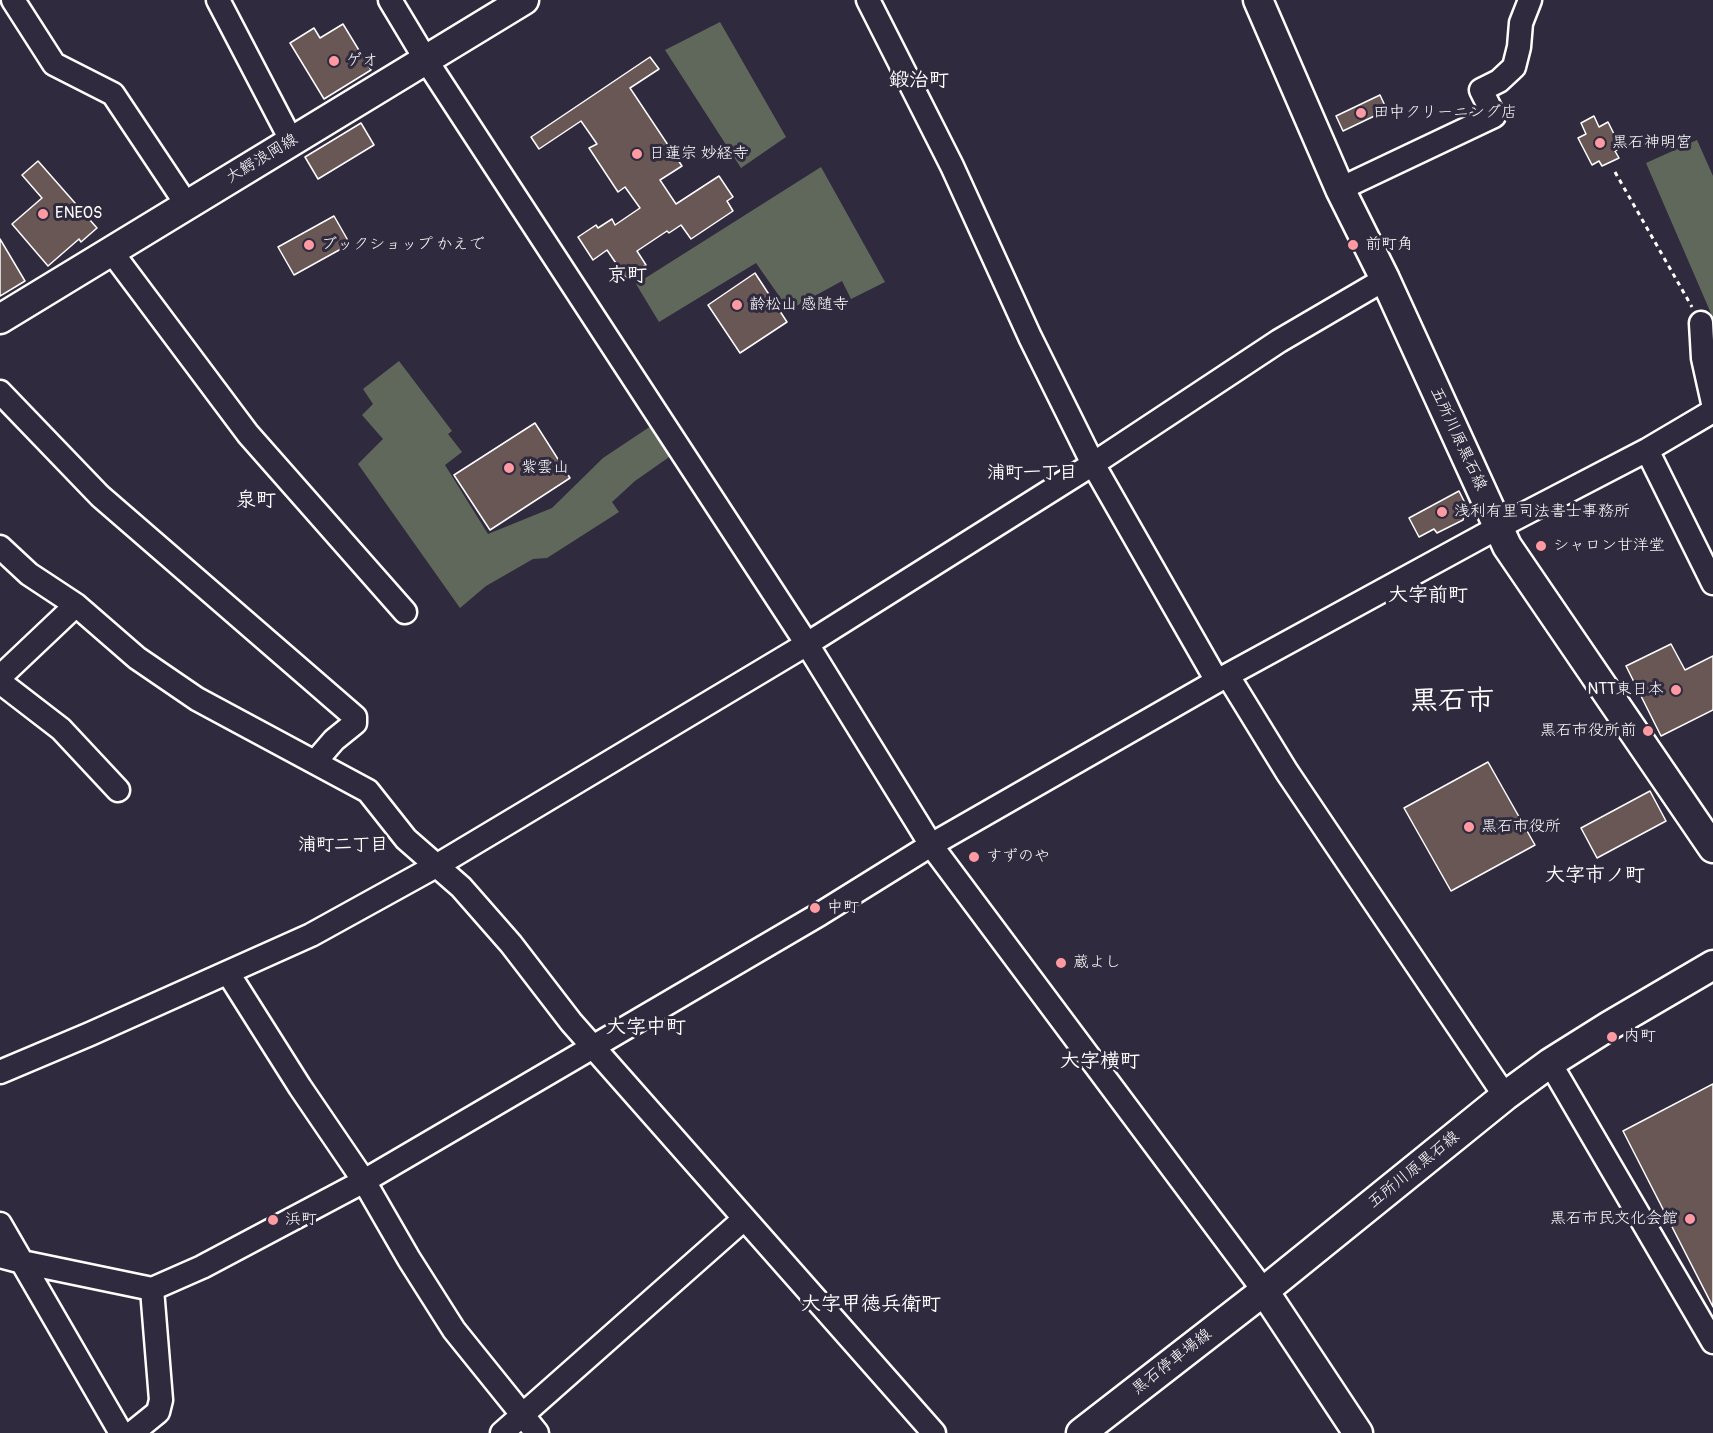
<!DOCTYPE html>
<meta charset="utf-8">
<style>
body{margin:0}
canvas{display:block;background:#2f2a3d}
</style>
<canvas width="1713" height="1433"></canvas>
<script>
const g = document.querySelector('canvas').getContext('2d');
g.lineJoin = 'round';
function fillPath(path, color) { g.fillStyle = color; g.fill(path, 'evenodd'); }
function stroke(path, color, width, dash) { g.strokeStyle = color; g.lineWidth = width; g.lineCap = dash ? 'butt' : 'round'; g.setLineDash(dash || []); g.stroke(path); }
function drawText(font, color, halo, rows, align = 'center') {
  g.font = font + ' Pangolin,"Klee One",sans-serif'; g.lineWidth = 6; g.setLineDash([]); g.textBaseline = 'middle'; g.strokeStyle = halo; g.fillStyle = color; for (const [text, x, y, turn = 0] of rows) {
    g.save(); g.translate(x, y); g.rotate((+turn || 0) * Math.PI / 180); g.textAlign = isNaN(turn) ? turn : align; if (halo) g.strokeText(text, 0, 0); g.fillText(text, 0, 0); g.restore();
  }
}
fillPath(new Path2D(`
 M720,22L786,137L741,168L665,50Z
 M1697,140L1713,176V318L1646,163Z
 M821,167L885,282L851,299L842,281L789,310L756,263L659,322L636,284Z
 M399,361L452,431L448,434L462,452L445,465L488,534L552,508L603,458L651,426L672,455L635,481L612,502L619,512L547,558L533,559L486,586L460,608L358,464L383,439L362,415L373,404L363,389Z`), '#60685b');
const building = new Path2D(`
 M343,24L371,70L324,99L290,43L314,28L320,38Z
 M650,57L659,69L630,88L682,166L660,180L676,204L719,176L733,197L727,201L733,211L691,239L681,225L669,233L667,231L637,251L646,265L626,278L607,250L593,260L578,237L596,225L598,228L612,219L615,225L640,208L625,187L618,192L589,148L597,144L581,121L539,149L531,137Z
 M1380,95L1387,110L1343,131L1336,116Z
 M1594,116L1599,127L1608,122L1621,148L1615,151L1619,158L1602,166L1599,161L1592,165L1578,138L1586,134L1581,123Z
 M361,123L374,145L318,179L305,157Z
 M38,161L97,228L81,242L79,239L48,266L12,224L42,198L22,175Z
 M334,216L350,244L294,275L278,247Z
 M0,239L25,281L0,296Z
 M755,273L787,322L740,353L708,305Z
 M535,423L570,478L490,530L454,475Z
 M1459,491L1467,507L1463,520L1437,533L1434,529L1419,537L1409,518Z
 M1671,644L1685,670L1713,656V710L1661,736L1626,666Z
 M1488,762L1535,845L1451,891L1404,808Z
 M1650,791L1666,821L1597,858L1581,828Z
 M1713,1084V1307L1623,1131Z`);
fillPath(building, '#695756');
stroke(building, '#fff', 1.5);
const minor = new Path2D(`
 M13,0L54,64L113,94L187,205
 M218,0L292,142
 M390,0L426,60L807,644L931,845L1264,1291
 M868,0L952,166L1030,337L1093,464L1217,681
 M1340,189L1494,116L1481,90L1499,81L1514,67L1519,47L1521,23L1530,0
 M111,251L248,434L405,612
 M1701,323L1703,358L1713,403
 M0,392L100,496L355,717V723L334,740L315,762
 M1647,450L1713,583
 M0,547L29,574L76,605L137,658L197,699L368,791L406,839L461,887L511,944L571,1022L934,1433
 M1228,676L1287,772L1505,1096
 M0,677L76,605
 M0,682L61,729L118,790
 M228,973L300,1087L364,1181L409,1259L454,1330L537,1433
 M1550,1063L1713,1342
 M0,1072L90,1034L311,935L436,866L807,644L1093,464L1279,341L1385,279
 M0,1224L121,1433
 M0,1256L22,1262L152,1289L202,1267L364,1181L820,914L931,845L1217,681L1499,527L1647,450L1713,411
 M132,1433L158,1412L161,1400L152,1289
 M502,1433L744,1219`);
const major = new Path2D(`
 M1258,0L1340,189L1385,279L1507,546L1713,848
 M0,319L524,0
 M1264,1291L1358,1433
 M1081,1433L1264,1291L1505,1096L1550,1063L1609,1026L1713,965`);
stroke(minor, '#fff', 27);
stroke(major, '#fff', 33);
stroke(new Path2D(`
 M1615,172L1692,307`), '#fff', 3, [4.5, 4.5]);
stroke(minor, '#2f2a3d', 22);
stroke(major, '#2f2a3d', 28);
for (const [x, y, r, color] of [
 [334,61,6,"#ff9aa2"],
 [1361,113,6,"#ff9aa2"],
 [1600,143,6,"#ff9aa2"],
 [637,154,6,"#ff9aa2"],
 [43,214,6,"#ff9aa2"],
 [309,245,6,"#ff9aa2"],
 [1353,245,6,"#ff9aa2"],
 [737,305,6,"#ff9aa2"],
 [509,468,6,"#ff9aa2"],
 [1442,512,6,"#ff9aa2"],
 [1541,546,6,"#ff9aa2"],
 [1676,690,6,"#ff9aa2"],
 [1648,731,6,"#ff9aa2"],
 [1469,827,6,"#ff9aa2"],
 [974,857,6,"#ff9aa2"],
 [815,908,6,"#ff9aa2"],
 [1061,963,6,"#ff9aa2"],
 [1612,1037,6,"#ff9aa2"],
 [1690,1219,6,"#ff9aa2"],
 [273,1220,6,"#ff9aa2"]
]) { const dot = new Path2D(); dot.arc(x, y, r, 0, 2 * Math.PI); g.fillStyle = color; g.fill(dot); stroke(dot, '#2f2a3d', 2); }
drawText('16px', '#fff', '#2f2a3d', [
 ["ゲオ",346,61],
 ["田中クリーニング店",1373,113],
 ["黒石神明宮",1612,143],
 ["日蓮宗 妙経寺",649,154],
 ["ENEOS",55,214],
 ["ブックショップ かえで",321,245],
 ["前町角",1365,245],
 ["齢松山 感随寺",749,305],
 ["紫雲山",521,468],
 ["浅利有里司法書士事務所",1454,512],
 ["シャロン甘洋堂",1553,546],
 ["NTT東日本",1664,690,"right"],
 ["黒石市役所前",1636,731,"right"],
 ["黒石市役所",1481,827],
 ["すずのや",986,857],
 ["中町",827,908],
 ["蔵よし",1073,963],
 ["内町",1624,1037],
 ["黒石市民文化会館",1678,1219,"right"],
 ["浜町",285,1220]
], 'left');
drawText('16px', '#fff', '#2f2a3d', [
 ["大鰐浪岡線",262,159,-31],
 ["五所川原黒石線",1458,439,65],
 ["五所川原黒石線",1414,1170,-39],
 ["黒石停車場線",1172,1362,-38]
]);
drawText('bold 18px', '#fff', '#2f2a3d', [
 ["浦町一丁目",1032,473],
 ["浦町二丁目",343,845]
]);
drawText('bold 20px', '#fff', '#2f2a3d', [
 ["鍛治町",919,81],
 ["京町",627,276],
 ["泉町",256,501],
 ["大字前町",1428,596],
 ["大字市ノ町",1595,876],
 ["大字中町",646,1028],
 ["大字横町",1100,1062],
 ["大字甲徳兵衛町",871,1305]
]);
drawText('bold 28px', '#fff', '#2f2a3d', [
 ["黒石市",1452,702]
]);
</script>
